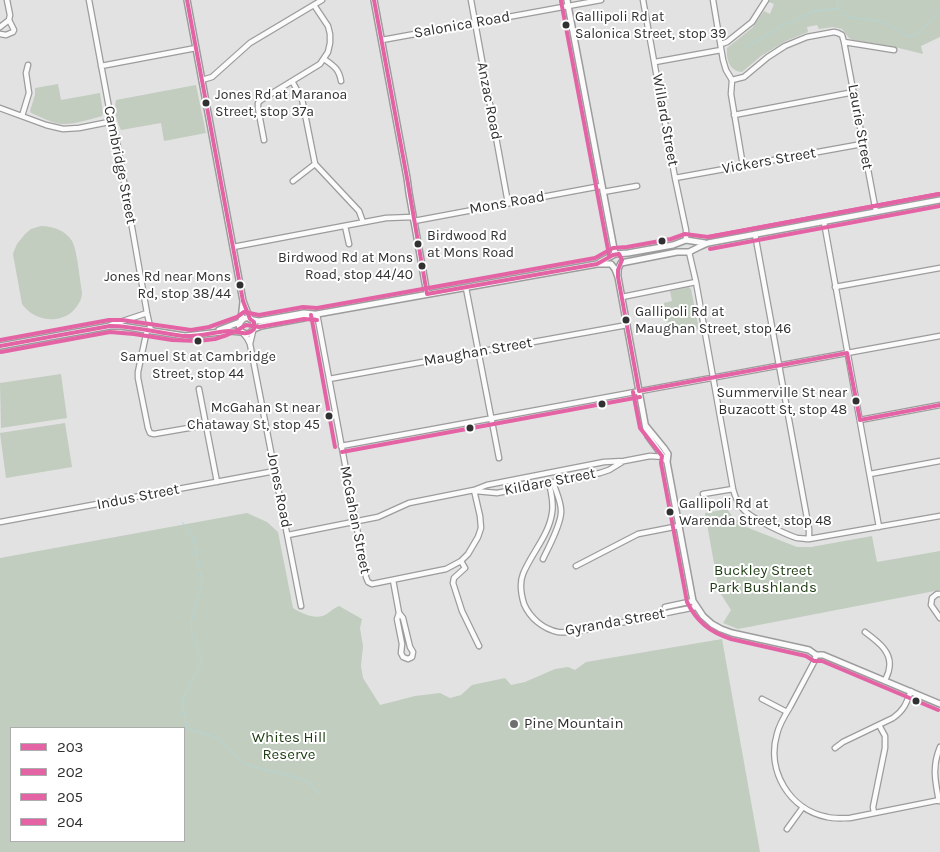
<!DOCTYPE html>
<style>
body{margin:0}
#map{position:relative;width:940px;height:852px;overflow:hidden;background:#e2e2e3;font-family:Karla,sans-serif}
canvas{display:block}
.legend{position:absolute;left:10px;top:727px;width:175px;height:115px;box-sizing:border-box;background:#fff;border:1px solid #adadad;margin:0;padding:6px 9px;list-style:none;font-size:15px;color:#313132}
.legend li{display:flex;align-items:center;gap:10px;height:25px}
.legend b{width:25px;border:1px solid #adadad}
</style>
<div id="map">
<canvas width="940" height="852"></canvas>
<ul class="legend">
<li><b style="height:6px;background:#e463a4"></b>203</li>
<li><b style="height:6px;background:#e463a4"></b>202</li>
<li><b style="height:6px;background:#e463a4"></b>205</li>
<li><b style="height:6px;background:#e463a4"></b>204</li>
</ul>
</div>
<script>
const g = document.querySelector('canvas').getContext('2d');
g.lineJoin = 'round';
function fillPath(path, color) { g.fillStyle = color; g.fill(path, 'evenodd'); }
function stroke(path, color, width, dash) { g.strokeStyle = color; g.lineWidth = width; g.lineCap = dash ? 'butt' : 'round'; g.setLineDash(dash || []); g.stroke(path); }
function drawText(font, color, halo, rows, align = 'center') {
  g.font = font + ' Karla,sans-serif'; g.lineWidth = 4; g.setLineDash([]); g.textBaseline = 'middle'; g.strokeStyle = halo; g.fillStyle = color; for (const [text, x, y, turn = 0] of rows) {
    g.save(); g.translate(x, y); g.rotate((+turn || 0) * Math.PI / 180); g.textAlign = isNaN(turn) ? turn : align; if (halo) g.strokeText(text, 0, 0); g.fillText(text, 0, 0); g.restore();
  }
}
fillPath(new Path2D(`
 M770,0H940V37L921,46L923,54L895,47L853,40L849,38L842,29L833,27L819,29L817,25L807,27L808,32L786,41L761,56L742,72C730,71 726,60 727,48L752,28L764,11L770,14L774,4L769,2Z
 M58,84L61,100L100,93L103,113L102,116C91,119 73,125 62,124C52,123 41,117 31,113L30,111L35,95V88Z
 M196,85L206,133L164,141L161,123L121,130C116,119 114,112 116,100Z
 M41,226C53,226 66,231 72,241C77,249 80,281 82,292C82,299 79,304 74,310C59,325 34,321 22,304L13,254L14,251L17,244L25,234L31,229Z
 M689,287L691,289L699,330L670,336L664,303L672,301L670,291Z
 M61,374L67,418L1,428L0,383Z
 M65,423L72,467L6,478L0,433Z`), '#c2ccbf');
fillPath(new Path2D(`
 M772,0H779L780,6C788,9 801,9 805,1L804,0H935C935,18 928,14 917,24C912,29 913,31 905,33L894,28L884,24L880,28L879,32L881,35L878,39L871,40L854,37C840,17 833,28 814,20C809,22 805,23 803,30L796,27L793,28L785,39L780,40L779,37L776,38L774,44L769,47H757L746,49L742,48L741,43V38C746,36 750,36 754,33C762,26 756,18 771,15C775,8 777,7 772,0Z
 M727,509L732,516L746,527L797,547H811L872,536L877,562L940,551V590L738,629L723,623L731,610L719,591L705,513Z
 M247,513L267,522L278,532L293,608C301,613 315,620 325,615C330,612 332,609 339,606L362,619L360,628L363,646L361,666L363,678L380,705L415,696L440,693L450,698L461,695L472,685L505,678L511,685L525,682L555,669L568,667L575,670L586,662L722,639L760,852H0V558ZM11,728H184V841H11Z`), '#c1cdbe');
stroke(new Path2D(`
 M838,0C834,25 870,16 884,23C893,26 900,32 908,37L916,35L940,11
 M747,47L781,26L814,11L838,8
 M182,522L194,538L202,583L191,622L192,636L202,661L182,701L187,728L217,738L245,764L270,771L280,773L307,781L321,795`), '#b5d5d6', 1);
const minor = new Path2D(`
 M7,0L10,15L9,20
 M89,0L110,113L109,122L113,127L116,136L147,313L151,331
 M471,0L508,203
 M643,0L675,178L686,230V240
 M713,0L723,60L726,70L732,80L731,94L743,166
 M0,27L9,20
 M0,34L6,35L13,32L14,30L9,20
 M382,40L601,0
 M844,42L876,212
 M721,44L727,42L752,22L766,0
 M324,59C334,66 339,69 341,81
 M655,62L721,50
 M101,66L196,48
 M202,80L212,77L250,43L322,0
 M732,80L744,77L768,57L785,46L807,37L834,32L838,33L842,35L844,42L894,50
 M292,81L302,99L315,164L359,211L363,222
 M0,108L46,125L63,129L79,128L109,122
 M734,115L854,92
 M22,116L29,93L26,73L28,65
 M264,140L258,108V103L261,100L320,64L328,52L330,43V34L328,26L314,5
 M675,178L862,144
 M293,181L315,164
 M603,192L637,186
 M414,221L601,186
 M824,222L879,527
 M345,226L349,244
 M755,234L809,529V539
 M233,247L386,218L413,217
 M689,252L696,282L733,489C735,497 738,504 744,510C751,518 787,535 797,538C801,538 805,539 809,539L940,516
 M835,287L940,268
 M466,288L499,458
 M622,297L696,282
 M317,314L366,577L368,582L372,584L446,569L461,561L468,554L478,537L481,528L480,516L474,490
 M111,325L147,313
 M147,330L138,372V378L148,428L150,433L154,434L206,425
 M243,333L247,338L250,344L301,606
 M250,344L253,331
 M329,379L627,325
 M199,389L217,482
 M860,420L940,405
 M341,446L940,336
 M870,474L940,461
 M549,483C551,492 554,503 552,513C549,535 531,554 523,574C519,584 521,594 524,604C530,618 543,629 558,632C572,634 586,629 599,627C632,621 664,613 696,607
 M475,491L497,493L600,473L609,470L622,462
 M703,494L733,489
 M0,522L275,471
 M288,535L378,517L409,503L474,490L487,485L604,462L624,461L650,456L664,457
 M543,559C549,546 560,527 561,513C562,503 556,492 553,482
 M461,561L465,568L454,578L453,583L462,611L479,646
 M576,566L638,534L679,526
 M393,580L399,613L397,619L402,644L401,653L403,657L408,659L412,657L413,652L410,647L403,618L399,613
 M940,594H937L932,598L931,605L940,618
 M665,607L693,601
 M865,632C877,641 893,652 889,669C889,673 886,677 885,681
 M816,655L814,662C806,677 798,692 790,707C785,715 779,725 777,734C766,771 790,810 827,817C834,819 842,818 850,818L940,800
 M762,699L787,712
 M835,748L843,742L893,718C904,710 906,704 911,691
 M939,801C935,781 932,766 940,747
 M874,813L873,807L885,748V736L879,725
 M787,829L803,807`);
const tertiary = new Path2D(`
 M187,0L243,301L250,319
 M374,0L407,178L409,193L427,294
 M567,0L615,254
 M600,262L615,254L628,253L673,245L686,240L705,243
 M618,274V269L621,263L677,252H689L701,246L708,243L940,200
 M241,320L243,302
 M253,320L259,321L304,313L314,314
 M219,330L240,322
 M241,332L239,325C244,313 256,317 254,329
 M0,346L110,326H121L185,336L230,331L241,332L247,334L250,333L254,329L261,326L304,318L317,314L597,264H611L615,269L618,277L646,429L648,436L667,462
 M646,426L664,448L668,454L667,462L693,601L703,616L712,624L721,629L732,633L809,650L816,655H823L940,704`);
stroke(minor, '#9c9c9c', 7);
stroke(tertiary, '#9c9c9c', 8);
stroke(minor, '#fbfbfb', 4.5);
stroke(tertiary, '#fbfbfb', 5);
stroke(new Path2D(`
 M374,0L407,178L427,294
 M427,294L597,264L613,255L619,254L622,260L618,270V277L639,391
 M0,346L110,326C135,326 158,333 183,336C198,337 214,332 229,331C240,331 246,337 254,329V322L250,319L243,301L187,0
 M847,353L860,420
 M639,391L847,353
 M860,420L940,405`), '#e463a4', 4);
stroke(new Path2D(`
 M311,315L335,447
 M1,352L110,332L134,334L172,340L198,341L215,339L227,335L236,331L246,325L259,327L304,319L317,320
 M633,392L640,428L662,456L661,463L687,602C697,622 710,632 731,639L806,656L814,661H822L938,710
 M342,452L640,397`), '#e463a4', 4);
stroke(new Path2D(`
 M0,340L109,320H122L191,330L209,327L237,317L244,312L259,315L303,307L317,308L595,258L613,248L627,247L671,239L685,234L708,237L939,194`), '#e463a4', 4);
stroke(new Path2D(`
 M561,1L609,255
 M708,237L939,194
 M710,249L940,206`), '#e463a4', 4);
for (const [x, y, r, color] of [
 [566,25,4.5,"#313132"],
 [206,103,4.5,"#313132"],
 [662,241,4.5,"#313132"],
 [418,244,4.5,"#313132"],
 [422,266,4.5,"#313132"],
 [240,285,4.5,"#313132"],
 [626,320,4.5,"#313132"],
 [198,341,4.5,"#313132"],
 [856,401,4.5,"#313132"],
 [602,404,4.5,"#313132"],
 [329,416,4.5,"#313132"],
 [470,428,4.5,"#313132"],
 [670,512,4.5,"#313132"],
 [916,701,4.5,"#313132"],
 [514,724,5,"#6f6f70"]
]) { const dot = new Path2D(); dot.arc(x, y, r, 0, 2 * Math.PI); g.fillStyle = color; g.fill(dot); stroke(dot, '#fff', 2); }
drawText('14px', '#313132', '#fff', [
 ["Gallipoli Rd at",575,17],
 ["Salonica Street, stop 39",575,34],
 ["Jones Rd at Maranoa",215,95],
 ["Street, stop 37a",215,112],
 ["Birdwood Rd",427,236],
 ["at Mons Road",427,253],
 ["Birdwood Rd at Mons",413,258,"right"],
 ["Road, stop 44/40",413,275,"right"],
 ["Jones Rd near Mons",231,277,"right"],
 ["Rd, stop 38/44",231,294,"right"],
 ["Gallipoli Rd at",635,312],
 ["Maughan Street, stop 46",635,329],
 ["Samuel St at Cambridge",198,357,"center"],
 ["Street, stop 44",198,374,"center"],
 ["Summerville St near",847,393,"right"],
 ["Buzacott St, stop 48",847,410,"right"],
 ["McGahan St near",320,408,"right"],
 ["Chataway St, stop 45",320,425,"right"],
 ["Gallipoli Rd at",679,504],
 ["Warenda Street, stop 48",679,521]
], 'left');
drawText('15px', '#313132', '#fff', [
 ["Salonica Road",462,25,-10],
 ["Anzac Road",489,101,79],
 ["Willard Street",665,120,80],
 ["Laurie Street",860,127,80],
 ["Vickers Street",769,161,-10],
 ["Cambridge Street",120,165,79],
 ["Mons Road",507,203,-10],
 ["Maughan Street",478,352,-10],
 ["Kildare Street",550,482,-11],
 ["Jones Road",279,490,79],
 ["Indus Street",138,497,-11],
 ["McGahan Street",355,520,79],
 ["Gyranda Street",615,622,-10]
]);
drawText('15px', '#1d3c12', '#fff', [
 ["Buckley Street",763,571],
 ["Park Bushlands",763,588],
 ["Whites Hill",289,738],
 ["Reserve",289,755]
]);
drawText('15px', '#313132', '#fff', [
 ["Pine Mountain",524,724]
], 'left');
</script>
